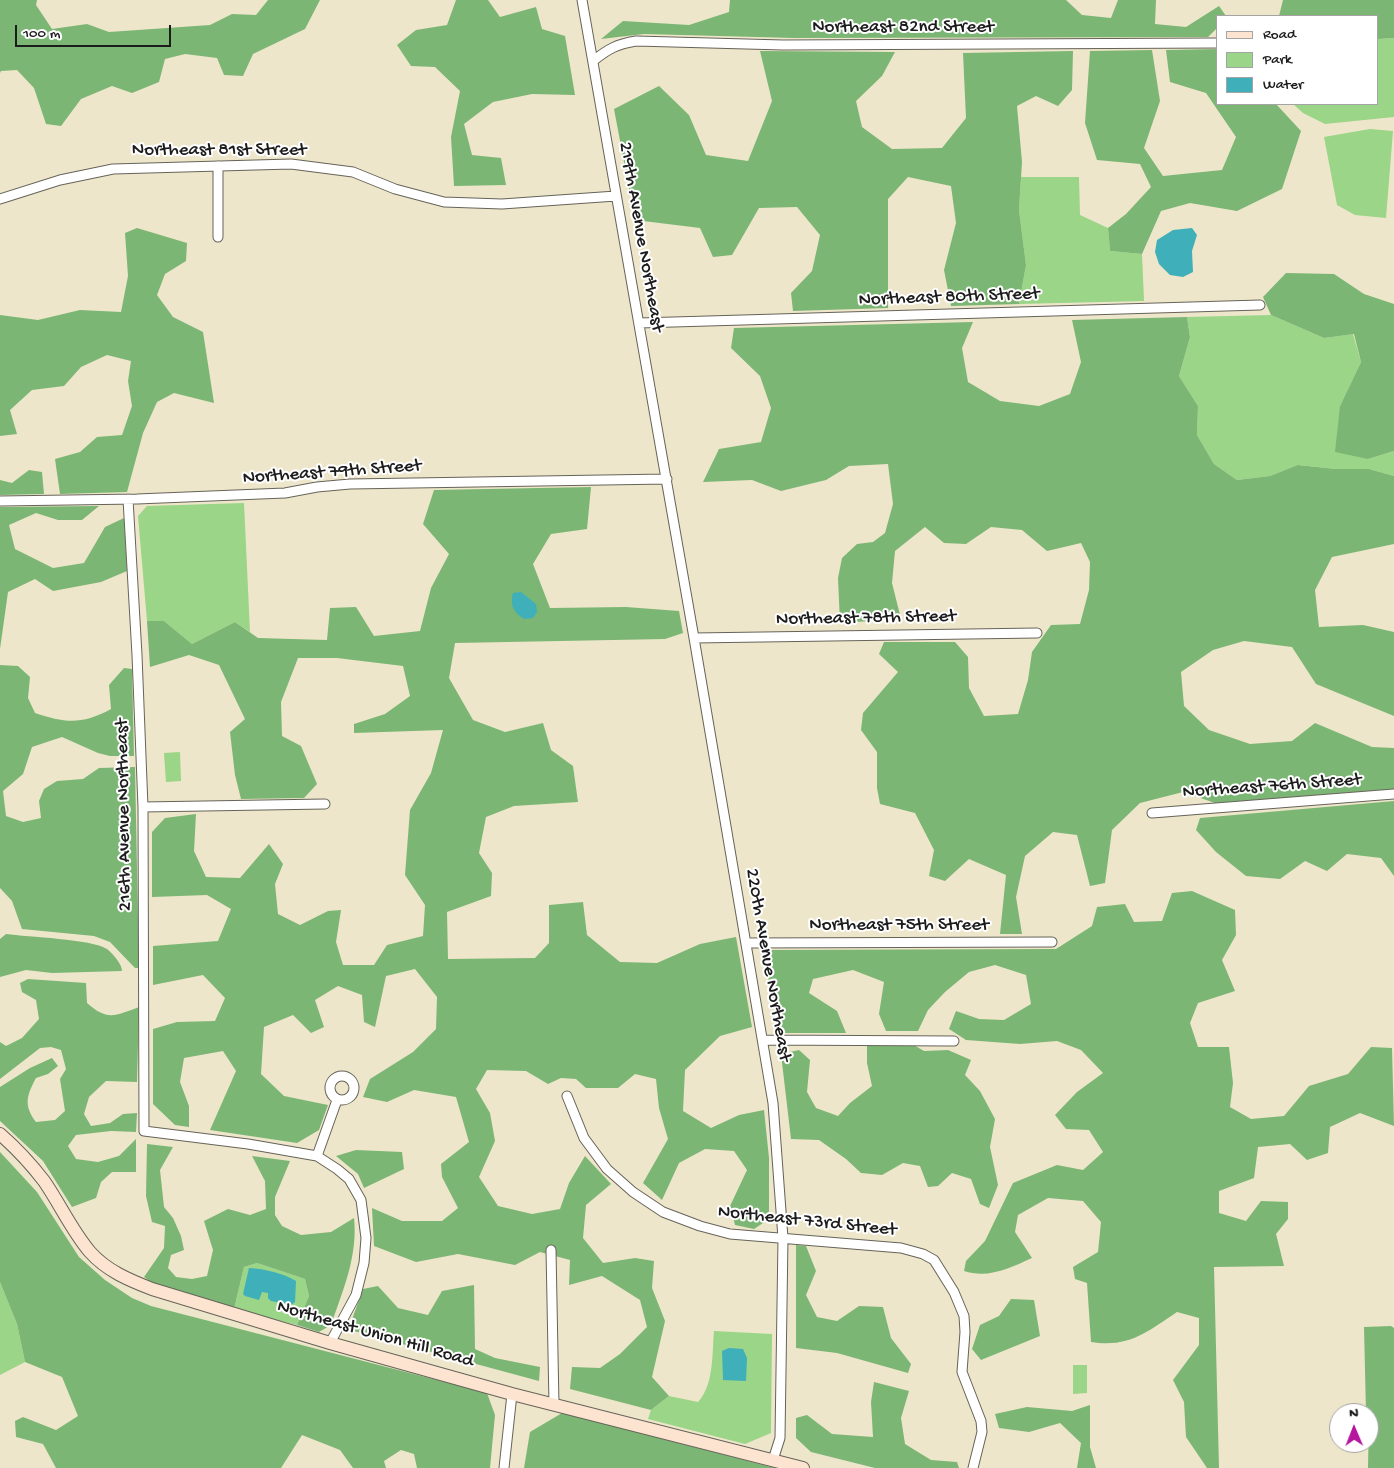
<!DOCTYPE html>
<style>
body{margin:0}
#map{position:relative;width:1394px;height:1468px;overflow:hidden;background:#eee6ca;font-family:"Gochi Hand",sans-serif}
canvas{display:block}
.legend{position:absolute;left:1216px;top:15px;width:162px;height:90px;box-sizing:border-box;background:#fff;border:1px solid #a4a4a4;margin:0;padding:6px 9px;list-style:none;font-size:15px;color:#1c1c1c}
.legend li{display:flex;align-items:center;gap:10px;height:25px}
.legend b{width:25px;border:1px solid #a4a4a4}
.north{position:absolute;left:1329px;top:1403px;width:50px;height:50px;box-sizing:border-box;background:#fff;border:1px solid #a4a4a4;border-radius:50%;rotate:359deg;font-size:14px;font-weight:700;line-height:20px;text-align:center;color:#1c1c1c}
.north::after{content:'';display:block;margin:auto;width:18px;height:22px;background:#b5179e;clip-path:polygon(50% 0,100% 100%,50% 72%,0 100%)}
.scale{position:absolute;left:15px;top:25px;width:156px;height:22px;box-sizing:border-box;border:2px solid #1c1c1c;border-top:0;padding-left:6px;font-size:15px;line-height:18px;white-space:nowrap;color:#1c1c1c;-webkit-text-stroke:4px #fff;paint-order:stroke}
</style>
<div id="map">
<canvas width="1394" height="1468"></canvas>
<ul class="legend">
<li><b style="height:6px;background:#fde4d1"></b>Road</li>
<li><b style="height:14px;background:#9ad588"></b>Park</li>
<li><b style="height:14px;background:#3fafb9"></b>Water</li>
</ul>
<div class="north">N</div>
<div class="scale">100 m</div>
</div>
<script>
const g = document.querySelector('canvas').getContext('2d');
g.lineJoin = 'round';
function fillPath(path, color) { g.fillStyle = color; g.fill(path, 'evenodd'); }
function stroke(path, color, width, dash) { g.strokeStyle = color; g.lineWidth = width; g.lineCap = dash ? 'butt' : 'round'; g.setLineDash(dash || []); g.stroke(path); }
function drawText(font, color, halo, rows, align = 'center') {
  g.font = font + ' "Gochi Hand",sans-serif'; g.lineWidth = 4; g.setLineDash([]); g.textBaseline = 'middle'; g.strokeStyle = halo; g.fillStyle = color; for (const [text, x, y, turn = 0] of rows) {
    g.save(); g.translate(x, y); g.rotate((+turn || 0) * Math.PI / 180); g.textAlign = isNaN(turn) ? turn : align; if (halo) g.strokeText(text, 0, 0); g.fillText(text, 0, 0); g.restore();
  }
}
fillPath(new Path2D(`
 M1394,38V117L1325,124L1303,113L1293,104H1378V39Z
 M1370,129L1393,131L1386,218L1355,215L1337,205L1324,137Z
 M1021,177H1079L1080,215L1108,228L1110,251L1142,254L1144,301L1019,304L1026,265L1019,210Z
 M1271,315L1324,338L1353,334L1361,362L1340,406L1368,459L1394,451V476L1369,469H1336L1299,465L1270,476L1237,480L1214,464L1197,435L1198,406L1179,376L1190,337L1187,317Z
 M244,503L250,632L235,622L192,644L164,621H147L138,516L147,506Z
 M180,752L181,781L166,782L164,753Z
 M257,1263L305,1279L309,1296L297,1325L234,1309L244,1267Z
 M0,1282L17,1324L25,1362L0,1375Z
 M714,1331L772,1334L771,1433L745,1444L648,1419L651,1410L669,1396L698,1402C714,1385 712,1354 714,1331Z
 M1073,1365H1087V1393L1073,1394Z`), '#9ad588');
fillPath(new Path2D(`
 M0,0H37L36,5L52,29L87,24L109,32L210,25L232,14L256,15L268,0H320L305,29L253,54L243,76L224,75L217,58L185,54L165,59L159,82L132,93L112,86L81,99L61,126L46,124L34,88L17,70L1,71L0,73Z
 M456,0H488L500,17L536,7L542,29L565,36L575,95L532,94L493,102L464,124L472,155L501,158L506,185L454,186L451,137L460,91L435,67L411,66L397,45L416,30L447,25Z
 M730,0H1066L1082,15L1111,18L1118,0H1156L1155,24L1186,27L1219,6L1226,16H1218V27L1208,37L794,38L644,34L601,39L623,21L689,25L729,12Z
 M1283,0H1394V38L1378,39V16H1279Z
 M1218,49V104H1276L1301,131L1282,189L1237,211L1190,203L1161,211L1142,254L1110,251L1108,228L1126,214L1151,187L1140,164L1097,160L1085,123L1090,51L1152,50L1160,101L1144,148L1163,176L1222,170L1236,137L1206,93L1170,82L1166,50Z
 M760,51L895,52L882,76L856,101L862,127L892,149L942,148L966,118L963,53L1073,51L1072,90L1058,106L1036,96L1017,106L1022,162L1019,210L1026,265L1019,304L951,306L944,270L956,223L951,186L908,177L888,199V308L793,311L791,293L812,271L820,235L797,207L759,208L732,255L713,257L700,228L635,220L614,109L659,86L689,115L706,155L748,161L772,101Z
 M137,228L187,243L186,261L165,274L157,295L173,317L203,332L214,403L174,393L157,402L143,433L127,492L60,494L55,459L80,452L97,437L122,435L132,406L128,381L131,361L107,355L81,367L64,386L32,390L10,410L17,434L0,436V315L38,320L80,310L121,312L128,276L125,233Z
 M1286,273L1334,274L1364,294L1394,304V451L1368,459L1335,452L1340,406L1361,362L1354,334L1324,338L1271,315L1263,297Z
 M1187,317L1190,337L1179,376L1198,406L1197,435L1214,464L1237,480L1270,476L1298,465L1336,469H1369L1394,476V544L1332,557L1315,590L1319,627L1363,625L1394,632V716L1316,684L1292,647L1244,641L1213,650L1181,672L1184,706L1209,730L1250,744L1292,741L1315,723L1372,747L1394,748V789L1215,803L1183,792L1140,803L1112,830L1105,883L1090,886L1077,835L1053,832L1025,856L1016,897L1022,934H1000L1006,875L969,859L945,881L929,876L934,850L915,813L880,804L877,788V752L861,730L863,713L898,672L879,654L884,642H955L968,657L969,688L984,716L1018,714L1028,680L1032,652L1051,625L1080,624L1089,590L1090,562L1081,543L1047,551L1022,530L991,527L966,544L944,543L925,527L895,551L892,583L901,619L840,623L838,578L842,558L857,544L873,542L885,533L893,504L888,464L849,466L826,480L781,491L752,480L703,482L719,449L761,442L771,408L760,376L731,348L734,328L973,322L962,348L968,382L1000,401L1039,406L1070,394L1081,362L1072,320Z
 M29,470L42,472L44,494L0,495V480L12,483Z
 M591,487L587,529L551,534L533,564L550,608L626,607L679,611L683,633L665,639L455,643L449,678L473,720L505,732L543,723L551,750L573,766L578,802L514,806L486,817L479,853L492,873L491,896L447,912L448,959L535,958L549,943V905L583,902L587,935L620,962L657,963L700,944L736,937L752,1027L720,1036L685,1070L683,1111L711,1128L739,1115L764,1110L769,1158V1219L754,1229L735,1225L730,1206L747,1170L734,1151L705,1149L679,1163L662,1200L643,1183L668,1139L659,1108L656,1079L635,1074L618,1088H586L576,1079L561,1078L548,1084L526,1071L487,1070L476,1089L490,1113L495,1141L479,1177L498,1206L532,1214L560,1209L569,1183L585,1156L611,1184L586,1205L583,1238L603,1263L635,1258L654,1261L652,1288L665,1321L652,1377L669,1396L651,1410L570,1389L572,1367L600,1368L620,1354L647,1327L640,1300L602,1276L569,1285L570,1260L540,1252L515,1265L458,1254L416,1262L374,1246L372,1208L402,1221H442L458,1208L442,1177L441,1164L469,1142L456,1097L414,1090L387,1102L363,1097L370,1079L413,1052L436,1029L437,997L415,969L386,976L375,1027L364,1022L362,995L338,986L315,1000L324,1027L311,1033L293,1015L264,1027L261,1074L284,1096L328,1105L319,1130L297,1143L210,1130L236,1071L223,1051L184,1058L180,1082L189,1106V1127L175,1125L153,1104V1029L177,1022L215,1021L225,998L203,975L153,985V946L218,941L231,909L207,895L152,897V832L165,818L196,814L194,851L206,877L240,878L269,844L283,864L275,884L278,914L300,925L328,911L341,910L336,942L343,965H374L387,945L423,936L425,905L405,875L410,810L431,773L443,730L354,733V724L385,714L410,696L403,666L337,658H298L281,702L282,736L301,746L317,784L304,798L241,799L235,775L230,732L245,719L219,665L189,655L150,667L147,621H164L192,644L235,622L258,638L327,640L330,608L356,607L374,636L420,631L431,588L449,554L423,524L434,490Z
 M99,506L82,520H58L36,513L9,525L15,549L53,568L84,563L105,527L124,518L127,571L101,582L53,591L35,579L8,592L0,649V507Z
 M0,665L18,666L30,677L28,698L35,713C65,723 82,725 111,709L109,685L124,668L132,669L134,756H110L98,753L62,737L32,747L23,774L3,791L6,816L23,822L41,818L39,801L44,789L57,781L83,779L99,768L135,767L139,968H135L110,942L94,936L22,929L12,901L0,888Z
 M1394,801V876L1381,858L1347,854L1327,871L1305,861L1280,879L1246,876L1216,852L1196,830L1200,818Z
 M1192,891L1235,910L1236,935L1222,960L1235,991L1198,1003L1190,1023L1198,1047H1229L1233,1083L1230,1107L1251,1119L1284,1116L1309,1086L1348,1074L1371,1047L1392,1048L1394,1126L1360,1113L1330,1127L1328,1153L1307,1160L1290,1144L1258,1147L1254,1178L1219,1191V1213L1246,1221L1261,1201L1288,1202V1219L1276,1234L1284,1266L1214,1267L1219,1468H1207L1186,1437L1184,1402L1173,1380L1199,1345V1318L1177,1312C1147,1332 1129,1348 1091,1342L1087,1283L1075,1279L1073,1267L1098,1252L1101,1222L1083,1201L1048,1198L1018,1215L1015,1232L1032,1258C1010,1268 988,1279 964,1271L966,1261L985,1241L1013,1183L1057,1165L1083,1170L1103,1152L1089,1130L1066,1129L1055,1115L1077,1092L1103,1073L1081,1050L1057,1041L1020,1044L966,1040L949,1029L956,1011L979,1019L1004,1020L1031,1004L1026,975L995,965L969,972L945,992L928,1010L918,1031H886L879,1014L884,982L853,970L813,979L809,993L837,1011L846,1033H778L763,950L1056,949L1092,926L1097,907L1125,904L1134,922L1162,921L1172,893Z
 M6,934C27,937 92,939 107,949C113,954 122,964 122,971L52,973L26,970L0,977V939Z
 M28,979L86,983L87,1003C107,1021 115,1016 139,1007L137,1082L106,1081L89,1097L84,1114L91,1126L110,1123L123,1114L137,1113L136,1132L111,1131L76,1135L68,1146L76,1159L98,1162L119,1156L136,1139V1172H112L101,1182L96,1198L72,1207L43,1161L0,1121V1087L30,1068L52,1058L58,1066L48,1074L36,1078C27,1095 23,1105 36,1122L55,1120L65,1111L60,1079L66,1069L61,1050L51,1047L40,1048L0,1079V1042L6,1046L22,1038L39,1019L36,1000L22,992L20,983Z
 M912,1044L924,1051L948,1050L971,1060L965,1075L980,1091L995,1119L990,1147L998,1185L989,1208L980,1204L971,1179L952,1173L938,1186L928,1187L920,1166L903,1163L882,1175L861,1173L846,1159L819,1140L791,1139L781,1054L799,1050L810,1060L807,1092L816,1108L838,1116L850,1103L872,1086L867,1063V1045Z
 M147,1144L173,1147L160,1170L164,1207L173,1218L181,1236L184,1250L171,1255L168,1268L176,1277L192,1279L207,1276L213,1250L204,1221L228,1209L250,1215L266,1209L265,1181L252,1156L290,1161L275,1197V1215L282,1226L301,1235L331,1232L354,1218C358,1256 343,1290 331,1325L319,1332L297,1325L309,1296L305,1279L257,1263L244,1267L234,1309L155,1285L144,1277L164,1248L165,1226L152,1222L146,1196Z
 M356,1150L402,1152L404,1169L364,1188L358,1174L336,1156Z
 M0,1152L37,1192L79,1257L105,1280L132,1298L151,1306L487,1393L495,1415L490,1468H417L414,1454L401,1450L384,1461L386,1468H353L340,1450L302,1435L281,1468H56L43,1444L16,1437L15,1421L23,1417L56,1430L78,1416L62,1377L25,1362L17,1324L0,1282Z
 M796,1245L806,1246L816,1271L806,1295L817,1317L837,1321L859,1306L883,1307L891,1338L911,1364L908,1373L837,1353L796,1348Z
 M474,1285L475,1349L495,1358L540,1367L539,1381L354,1331L350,1325L363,1289L378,1286L398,1308L428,1315L442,1291Z
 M1011,1299L1034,1300L1040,1336L981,1360L972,1349L980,1325L999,1316Z
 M1391,1326L1394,1328V1468H1368L1369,1413H1366L1364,1327Z
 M874,1382L909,1391L901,1418L905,1444L931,1460L957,1462L959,1468H875L811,1452L796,1438V1418L807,1415L832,1434L873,1437L871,1402Z
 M1090,1405V1447L1096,1468H1077L1081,1443L1060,1423L1029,1432L999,1428L995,1414L1027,1407L1072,1411Z
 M562,1413L775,1468H524L530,1432Z`), '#7bb674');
fillPath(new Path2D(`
 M1192,228L1197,235L1192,251L1193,272L1183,277L1170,275L1159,264L1155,252L1157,240L1173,230Z
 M521,592L536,604L537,612L533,618L524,619C513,612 510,605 513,593Z
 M249,1268C265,1269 283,1273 296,1281L295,1302L291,1305L271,1301L268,1298V1293L262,1292L259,1300L245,1296L243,1294Z
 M729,1348L743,1349L747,1358L746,1381L723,1380L722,1351Z`), '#3fafb9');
const street = new Path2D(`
 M582,0L694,638L773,1103L783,1238L780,1438L773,1460
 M593,61C608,49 617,44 636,41L783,45L1218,43
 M218,166V237
 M0,199L60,180L113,169L291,164L353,172L395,189L444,202L502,204L616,196
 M639,323L1260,305
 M128,499L137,655L143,807L144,1131L248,1144L317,1156L337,1169L349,1179L361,1200L366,1238L364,1263L356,1295L330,1343
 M0,501L137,499L285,493L317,487L350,484L667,479
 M694,638L1037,633
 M143,807L325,804
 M1152,813L1394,794
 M747,943L1052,942
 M763,1040L954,1041
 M330 1088a12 12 0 1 1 24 0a12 12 0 1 1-24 0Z
 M567,1096L584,1138L607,1169L633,1192L663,1212L700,1226L730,1234L901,1248L923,1254L934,1260L954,1292L964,1316L965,1332L962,1372L981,1421L982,1432L973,1468
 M317,1156L337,1100
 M551,1250L554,1405
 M504,1468L512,1394`);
const secondary = new Path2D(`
 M0,1134C16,1148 31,1164 44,1181C60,1204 72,1231 90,1252C107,1271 129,1280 152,1289L330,1343L512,1394L803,1468`);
stroke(street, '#666359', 11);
stroke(secondary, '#666359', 14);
stroke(street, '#fff', 9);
stroke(secondary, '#fde4d1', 12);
drawText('19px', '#1c1c1c', '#fff', [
 ["Northeast 82nd Street",903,28],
 ["Northeast 81st Street",219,151],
 ["219th Avenue Northeast",640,237,80],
 ["Northeast 80th Street",949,298,-2],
 ["Northeast 79th Street",332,473,-4],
 ["Northeast 78th Street",866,619,-1],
 ["Northeast 76th Street",1272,787,-4],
 ["216th Avenue Northeast",125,815,-91],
 ["Northeast 75th Street",899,926],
 ["220th Avenue Northeast",767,965,80],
 ["Northeast 73rd Street",807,1222,6],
 ["Northeast Union Hill Road",375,1335,16]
]);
</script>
